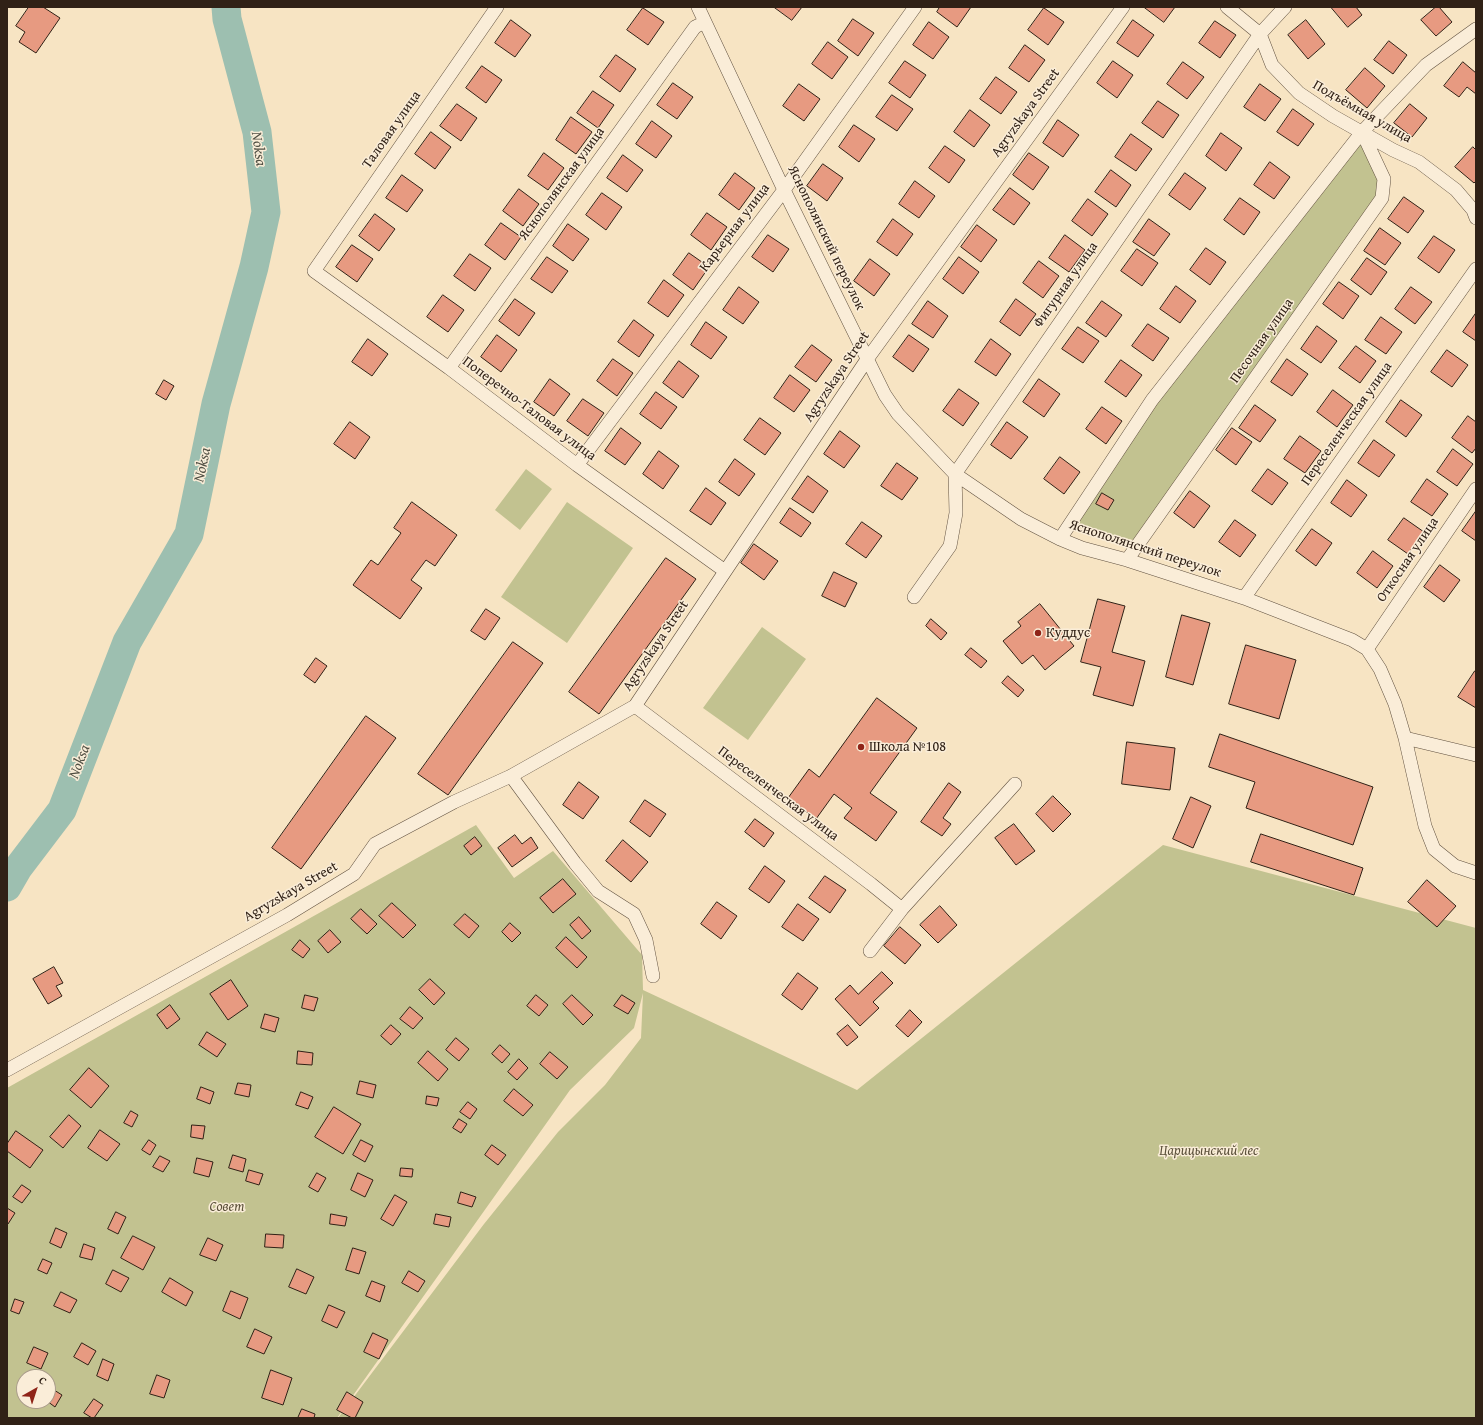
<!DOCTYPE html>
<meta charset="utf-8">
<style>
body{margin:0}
#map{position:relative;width:1483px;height:1425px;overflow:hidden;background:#f7e4c3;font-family:"Gentium Book Plus",serif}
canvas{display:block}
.frame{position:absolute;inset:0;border:8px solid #302116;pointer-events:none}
.north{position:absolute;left:16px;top:1369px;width:40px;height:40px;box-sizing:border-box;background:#faedd8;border:1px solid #a99b8a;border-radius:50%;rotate:39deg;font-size:11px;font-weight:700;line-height:16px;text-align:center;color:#302116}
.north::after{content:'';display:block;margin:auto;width:14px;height:18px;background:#8f2418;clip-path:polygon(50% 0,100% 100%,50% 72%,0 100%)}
</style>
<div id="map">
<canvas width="1483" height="1425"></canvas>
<div class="frame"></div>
<div class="north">С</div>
</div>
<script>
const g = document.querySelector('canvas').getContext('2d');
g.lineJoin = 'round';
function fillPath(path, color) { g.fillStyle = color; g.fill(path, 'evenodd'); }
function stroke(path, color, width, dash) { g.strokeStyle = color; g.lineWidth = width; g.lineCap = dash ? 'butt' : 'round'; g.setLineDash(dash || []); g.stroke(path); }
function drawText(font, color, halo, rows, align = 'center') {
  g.font = font + ' "Gentium Book Plus",serif'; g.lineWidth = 3; g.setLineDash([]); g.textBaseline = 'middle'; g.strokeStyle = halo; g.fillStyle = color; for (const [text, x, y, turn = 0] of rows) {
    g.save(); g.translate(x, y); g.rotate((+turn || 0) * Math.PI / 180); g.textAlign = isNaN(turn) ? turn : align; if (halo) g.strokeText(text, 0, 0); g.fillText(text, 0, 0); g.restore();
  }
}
fillPath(new Path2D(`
 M1351,140L1377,154L1388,179L1142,542L1063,524Z
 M526,469L552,489L520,530L495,510Z
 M567,502L633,548L567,643L501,597Z
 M762,627L806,659L748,740L703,708Z
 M476,825L514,878L553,851L642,955L643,990L857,1090L1163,845L1476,928V1418H338L484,1224L558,1132L605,1085L641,1038L643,993L634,1028L570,1090L337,1418H7V1088ZM24,1377H48V1401H24Z`), '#c2c290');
stroke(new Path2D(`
 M7,887L18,868L62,810L127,642L189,534L216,404L254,267L266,212L257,132L227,19L226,7`), '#9dbfb0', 29);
const building = new Path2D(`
 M29,7H43L60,18L36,53L19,42L25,32L16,26Z
 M774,7H802L792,20Z
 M940,7H971L957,27L937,12Z
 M1144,7H1175L1164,22Z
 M1331,7H1356L1362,15L1348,27Z
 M1436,7H1439L1452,22L1436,36L1421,20Z
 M643,8L664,22L648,45L627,30Z
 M1044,8L1064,22L1048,45L1028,30Z
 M853,19L874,33L858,56L838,41Z
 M511,20L531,35L515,57L495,43Z
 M1133,20L1154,35L1138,57L1117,43Z
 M1306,20L1325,44L1308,59L1288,35Z
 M1215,21L1236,35L1220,58L1199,43Z
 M929,22L949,37L933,59L913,45Z
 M1389,41L1407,55L1393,74L1374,60Z
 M828,42L848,57L832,79L812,64Z
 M1025,45L1045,60L1029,82L1009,68Z
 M616,55L636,69L620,92L600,77Z
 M905,61L926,75L910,98L889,83Z
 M1113,61L1133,75L1117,98L1097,83Z
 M1183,62L1204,77L1187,99L1167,84Z
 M1463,62L1476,73V94L1467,87L1459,97L1444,86Z
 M482,66L502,80L486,103L466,88Z
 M1365,68L1385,86L1367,108L1346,90Z
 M996,77L1017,92L1001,114L980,99Z
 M673,83L693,97L677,119L657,105Z
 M799,84L820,99L804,121L783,106Z
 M1260,84L1281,99L1265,121L1244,107Z
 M593,91L614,105L598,128L577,113Z
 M892,95L913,109L897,131L876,117Z
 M1158,101L1179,115L1163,138L1142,123Z
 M457,104L477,118L461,141L440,126Z
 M1410,104L1427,118L1412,137L1394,123Z
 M1293,109L1314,124L1298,146L1277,132Z
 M970,110L990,125L974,147L954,132Z
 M571,117L592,132L576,154L556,140Z
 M1058,120L1079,135L1063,157L1043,143Z
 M652,121L672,136L656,158L636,144Z
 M854,125L875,139L859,162L839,147Z
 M431,132L451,147L435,169L415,154Z
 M1221,133L1242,148L1226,171L1206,156Z
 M1131,134L1152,149L1136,171L1115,157Z
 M945,146L965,160L949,183L929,168Z
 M1473,147L1476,150V181L1474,183L1455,167Z
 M544,153L564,168L548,190L528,176Z
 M1029,153L1049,167L1033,190L1013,175Z
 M623,155L643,170L627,192L607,178Z
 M1270,162L1290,177L1274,199L1254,185Z
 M823,164L843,178L827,201L807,186Z
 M1111,170L1131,185L1116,207L1095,192Z
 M735,173L755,188L739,210L719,195Z
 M1185,173L1206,188L1190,210L1169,195Z
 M402,175L423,190L407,212L386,198Z
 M915,181L935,196L919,218L899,204Z
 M1010,188L1030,203L1014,225L993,210Z
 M519,189L539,204L523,226L503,211Z
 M602,193L622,207L606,230L586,215Z
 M1404,197L1424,211L1408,233L1388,219Z
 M1240,198L1260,212L1244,235L1224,220Z
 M1088,199L1108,214L1092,236L1072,221Z
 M707,213L727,227L711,250L691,235Z
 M375,214L395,229L379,251L359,236Z
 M893,219L913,234L897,256L877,242Z
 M1149,219L1170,234L1154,256L1133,242Z
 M501,223L521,237L505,260L485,245Z
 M568,224L589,239L573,261L553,246Z
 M977,225L997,240L981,262L961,247Z
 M1380,228L1401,243L1385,265L1364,251Z
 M768,235L789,249L773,272L752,257Z
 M1065,235L1085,250L1069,272L1049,258Z
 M1434,236L1455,250L1439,273L1418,258Z
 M352,245L373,259L357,282L336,267Z
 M1206,248L1226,262L1210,285L1190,270Z
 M1137,249L1158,263L1142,286L1121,271Z
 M689,253L709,267L693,290L673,275Z
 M470,254L491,268L475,291L454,276Z
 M547,257L568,271L552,293L531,279Z
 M959,257L979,272L963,294L943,279Z
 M1367,258L1387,272L1371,295L1351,280Z
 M870,259L890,274L874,296L854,281Z
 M1039,261L1059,276L1043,298L1023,283Z
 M664,280L684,295L668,317L648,303Z
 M1339,282L1359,296L1343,319L1323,304Z
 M1176,286L1196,301L1180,323L1160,309Z
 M739,287L759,302L743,324L723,310Z
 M1411,287L1432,302L1415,324L1395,309Z
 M443,295L464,310L448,332L427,317Z
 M515,299L535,313L519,336L499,321Z
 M1016,299L1036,314L1020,336L1000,322Z
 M928,301L948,316L933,338L912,324Z
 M1102,301L1122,315L1106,337L1086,323Z
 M1476,313V341L1463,332Z
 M1381,317L1402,332L1386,354L1365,340Z
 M634,320L654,335L639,357L618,342Z
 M706,322L727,337L711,359L691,345Z
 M1148,324L1169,338L1153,361L1132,346Z
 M1317,326L1337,341L1321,363L1301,349Z
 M1078,327L1099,341L1083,363L1062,349Z
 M497,335L517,350L501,372L481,357Z
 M909,335L929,349L913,372L893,357Z
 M368,339L388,354L372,376L352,362Z
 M991,339L1011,354L996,376L975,362Z
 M812,345L832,360L816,382L795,367Z
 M1356,346L1376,361L1360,383L1339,368Z
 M1447,350L1468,365L1452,387L1431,372Z
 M613,359L633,373L617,396L597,381Z
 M1287,359L1308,374L1292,396L1271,382Z
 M1121,360L1142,375L1126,397L1105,382Z
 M679,361L699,376L683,398L663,383Z
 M790,375L810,390L794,412L774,398Z
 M550,379L570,394L554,416L534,402Z
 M1039,379L1060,394L1044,417L1023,402Z
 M164,380L174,386L166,400L156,394Z
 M959,389L979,403L963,426L943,411Z
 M1333,390L1353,405L1337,427L1317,412Z
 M656,392L677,407L661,429L640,414Z
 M583,399L604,413L588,436L567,421Z
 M1401,400L1422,415L1406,437L1386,422Z
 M1255,405L1276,420L1260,442L1239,428Z
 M1102,407L1122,421L1106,444L1086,429Z
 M1468,416L1476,422V448L1472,453L1452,438Z
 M760,418L781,433L765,455L744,440Z
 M350,422L370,437L355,459L334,444Z
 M1007,422L1028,437L1011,459L991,445Z
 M621,428L641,443L625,465L605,451Z
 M1232,428L1252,442L1236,465L1216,450Z
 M840,431L860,446L844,468L824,454Z
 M1300,436L1321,451L1305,473L1284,459Z
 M1374,440L1395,455L1379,477L1358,463Z
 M1453,449L1473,464L1457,486L1437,472Z
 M659,451L679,466L663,489L643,474Z
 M1060,457L1080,472L1064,494L1044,479Z
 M735,459L755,474L739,496L719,482Z
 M897,463L918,478L902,500L881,486Z
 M1268,469L1288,483L1272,505L1252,491Z
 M808,476L828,491L813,513L792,499Z
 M1427,479L1448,494L1432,516L1411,502Z
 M1347,480L1367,495L1351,517L1331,503Z
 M706,488L726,503L711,525L690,511Z
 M1190,491L1210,506L1194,528L1174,513Z
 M1102,493L1114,500L1108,510L1096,504Z
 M412,502L457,535L435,566L426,560L411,580L422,588L400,619L353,585L371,560L378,565L401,533L394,528Z
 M790,508L811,523L801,537L780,523Z
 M1476,511V541L1462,531Z
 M1404,518L1424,532L1408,554L1388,540Z
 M1235,520L1256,535L1240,557L1219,542Z
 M862,522L882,536L866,558L846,544Z
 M1312,529L1332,543L1316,566L1296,551Z
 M754,544L778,561L764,580L741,563Z
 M1373,551L1393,566L1377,588L1357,573Z
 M666,558L696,579L599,714L569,692Z
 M1440,565L1460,580L1444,602L1424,587Z
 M834,572L857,583L845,607L822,596Z
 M1098,599L1125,606L1112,652L1145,661L1133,706L1093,695L1101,667L1081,662Z
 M1040,604L1074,646L1045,670L1033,655L1022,664L1003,641L1021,626L1018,622Z
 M486,609L500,618L485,640L471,631Z
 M1182,615L1210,623L1193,685L1166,677Z
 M931,619L947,633L941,640L926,626Z
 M513,642L543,663L448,795L418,774Z
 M1246,645L1296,660L1279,719L1229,704Z
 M971,648L987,661L981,668L965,655Z
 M316,658L327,666L315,683L304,675Z
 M1475,671H1476V708L1458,697Z
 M1008,676L1024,690L1018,697L1002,683Z
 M877,698L917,728L870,793L897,812L876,841L844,818L852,808L834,794L816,819L788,798L809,769L819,777Z
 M366,716L396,738L301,869L272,848Z
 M1220,734L1373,787L1353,845L1246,808L1255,782L1209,767Z
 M1127,742L1175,748L1170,790L1122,784Z
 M579,782L599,797L583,819L563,805Z
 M949,783L961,792L943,818L951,824L942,836L921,822Z
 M1053,796L1071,814L1053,832L1036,814Z
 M1191,797L1211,806L1193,848L1173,839Z
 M645,800L666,814L650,837L630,822Z
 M755,819L774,833L764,847L745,832Z
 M1014,824L1035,851L1016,865L995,838Z
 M1261,834L1363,868L1354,895L1251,862Z
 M515,835L522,844L531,837L538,848L512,867L498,848Z
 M475,837L482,846L471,855L464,846Z
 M623,840L648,862L631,882L606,861Z
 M765,866L785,881L769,903L749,889Z
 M825,876L846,890L830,913L809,898Z
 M563,879L576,894L553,913L540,898Z
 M1427,880L1456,906L1437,927L1408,902Z
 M717,902L737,916L721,939L701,924Z
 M392,903L416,925L403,938L379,916Z
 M798,904L819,919L803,941L782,927Z
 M940,906L957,925L938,943L920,925Z
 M361,909L377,924L367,934L351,919Z
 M465,914L479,926L469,938L454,925Z
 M579,917L591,931L582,939L570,925Z
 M510,923L521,933L512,942L502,932Z
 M900,927L921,945L905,964L884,946Z
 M330,930L341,942L328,953L318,941Z
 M566,937L587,957L577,968L556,948Z
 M300,940L310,949L303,958L292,950Z
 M54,967L63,983L56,986L62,996L48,1004L33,979Z
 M882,972L893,983L873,1002L879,1008L860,1026L835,999L850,985L858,994Z
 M798,973L818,988L802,1010L782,995Z
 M430,979L445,993L434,1005L419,990Z
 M231,980L248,1006L228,1020L210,994Z
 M305,995L318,998L314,1011L302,1008Z
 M536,995L548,1005L539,1016L527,1006Z
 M572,995L593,1015L583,1025L563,1004Z
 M622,995L635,1003L628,1014L614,1006Z
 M170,1005L180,1019L167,1029L157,1015Z
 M410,1007L423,1018L413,1029L400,1019Z
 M910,1010L922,1022L908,1037L896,1026Z
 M265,1014L279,1018L275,1032L261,1028Z
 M391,1025L401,1034L391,1045L381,1036Z
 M848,1025L858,1037L847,1046L837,1034Z
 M207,1032L226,1044L217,1057L199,1045Z
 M456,1038L469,1049L459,1061L446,1050Z
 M500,1045L510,1054L502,1063L492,1054Z
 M298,1051L313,1053L312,1065L297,1064Z
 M428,1051L448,1069L438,1081L418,1063Z
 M550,1052L568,1067L557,1079L540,1064Z
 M519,1059L528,1068L517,1080L508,1072Z
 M89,1068L109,1086L91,1108L70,1090Z
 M360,1081L376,1085L373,1098L357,1094Z
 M238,1083L251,1085L249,1097L235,1094Z
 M201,1087L214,1092L210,1104L197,1099Z
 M514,1089L533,1105L523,1116L504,1101Z
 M301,1092L313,1097L308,1109L296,1105Z
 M427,1096L439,1098L437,1106L426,1104Z
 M468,1102L477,1109L470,1119L460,1112Z
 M334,1107L361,1124L343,1154L315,1137Z
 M131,1111L138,1115L132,1127L124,1123Z
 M69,1115L81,1126L63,1148L50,1137Z
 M459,1119L467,1124L461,1133L453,1128Z
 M192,1125L205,1126L203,1139L191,1137Z
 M100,1130L120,1144L107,1161L88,1148Z
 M16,1131L43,1150L30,1168L7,1151V1144Z
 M149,1140L156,1145L150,1155L142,1150Z
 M361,1140L373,1146L365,1162L353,1155Z
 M492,1145L506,1155L498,1165L485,1155Z
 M233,1155L246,1159L243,1172L229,1168Z
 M160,1156L170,1161L163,1172L153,1167Z
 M197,1158L213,1162L209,1177L194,1173Z
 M401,1168L413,1169L412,1177L400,1176Z
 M249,1170L263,1174L259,1185L246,1181Z
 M317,1173L326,1178L318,1192L309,1187Z
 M358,1173L373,1180L365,1197L351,1190Z
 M22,1185L31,1191L22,1203L13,1197Z
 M461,1192L476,1197L472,1207L458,1203Z
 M395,1195L407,1202L393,1226L381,1219Z
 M7,1208L15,1213L8,1224L7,1223Z
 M116,1212L126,1217L118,1234L108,1229Z
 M331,1214L347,1217L345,1226L330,1224Z
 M436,1214L451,1217L449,1227L434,1224Z
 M56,1228L67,1233L61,1248L50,1243Z
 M266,1234L284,1235L283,1248L265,1247Z
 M133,1236L155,1247L143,1270L121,1258Z
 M208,1238L223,1245L216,1261L200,1255Z
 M84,1244L95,1248L92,1260L80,1257Z
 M353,1248L366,1252L359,1274L346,1270Z
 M43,1259L52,1263L47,1274L38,1270Z
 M297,1269L314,1277L306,1294L289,1287Z
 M113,1270L129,1278L121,1292L106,1284Z
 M409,1271L425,1281L418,1292L402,1283Z
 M170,1278L193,1292L186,1306L162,1292Z
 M372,1281L385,1286L380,1302L366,1296Z
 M231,1291L248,1298L240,1319L223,1311Z
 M61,1292L77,1300L70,1313L54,1306Z
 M15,1299L24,1302L19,1314L11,1311Z
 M329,1305L345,1312L337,1328L322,1321Z
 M255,1329L272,1337L264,1354L247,1347Z
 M373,1333L388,1340L379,1359L364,1352Z
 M82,1343L96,1351L88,1365L74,1357Z
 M34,1347L48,1353L41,1369L27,1363Z
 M103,1359L114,1364L108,1381L97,1376Z
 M271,1370L292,1378L283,1405L262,1398Z
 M157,1375L170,1380L164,1398L150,1394Z
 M54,1390L62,1395L55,1407L47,1401H48Z
 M347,1392L363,1402L355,1418H352L337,1410Z
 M94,1399L103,1405L94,1418H92L84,1413Z
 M302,1409L315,1414L314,1418H298Z`);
fillPath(building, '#e79a81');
stroke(building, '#302116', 1);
const minor = new Path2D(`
 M497,7L314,271L449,368L577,465L725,571
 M698,7L784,190L885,395L898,414L955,474L1021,519L1060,539L1082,548L1127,560L1244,598L1352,640L1367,649L1380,669L1395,704L1405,738L1425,826L1434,849L1455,866L1476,873
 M1227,7L1260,34L1272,65L1299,93L1333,116L1393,150L1419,162L1456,190L1473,210L1476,218
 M449,368L695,27L705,22
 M577,465L784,190L915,7
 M1060,539L1152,400L1362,132L1426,65L1476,29
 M1127,560L1382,198L1384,179L1362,132
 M914,597L950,546L956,513L955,474L1260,34L1285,7
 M1244,598L1476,269
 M1367,649L1476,489
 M635,706L871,884L902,909
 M1405,738L1476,755
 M511,776L575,863L598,891L634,914L646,940L653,976
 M870,951L902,909L1015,784
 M7,1070L287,915L354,874L375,844L454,802L511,776L635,706L868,358L1123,7`);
stroke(minor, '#625241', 14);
stroke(minor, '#faedd8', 13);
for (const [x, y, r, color] of [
 [1038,633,4,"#8f2418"],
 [861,747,4,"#8f2418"]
]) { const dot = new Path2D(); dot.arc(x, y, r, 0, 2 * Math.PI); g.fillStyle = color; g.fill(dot); stroke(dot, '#faedd8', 1.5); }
drawText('14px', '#302116', '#faedd8', [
 ["Подъёмная улица",1362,112,30],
 ["Agryzskaya Street",1026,113,-54],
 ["Таловая улица",392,130,-55],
 ["Яснополянская улица",562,184,-54],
 ["Карьерная улица",735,228,-53],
 ["Яснополянский переулок",826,238,64],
 ["Фигурная улица",1066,285,-55],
 ["Песочная улица",1262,341,-55],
 ["Agryzskaya Street",837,377,-56],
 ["Поперечно-Таловая улица",529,409,37],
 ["Переселенческая улица",1347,424,-55],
 ["Яснополянский переулок",1145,549,18],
 ["Откосная улица",1408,560,-56],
 ["Agryzskaya Street",656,646,-56],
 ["Переселенческая улица",778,794,37],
 ["Agryzskaya Street",291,892,-30]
]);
drawText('14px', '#302116', '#faedd8', [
 ["Куддус",1046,633],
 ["Школа №108",869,747]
], 'left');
drawText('italic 14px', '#5c513b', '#faedd8', [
 ["Царицынский лес",1209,1151],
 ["Совет",227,1207]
]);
drawText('italic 15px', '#515044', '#faedd8', [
 ["Noksa",258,149,82],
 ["Noksa",203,465,-78],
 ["Noksa",80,762,-69]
]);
</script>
